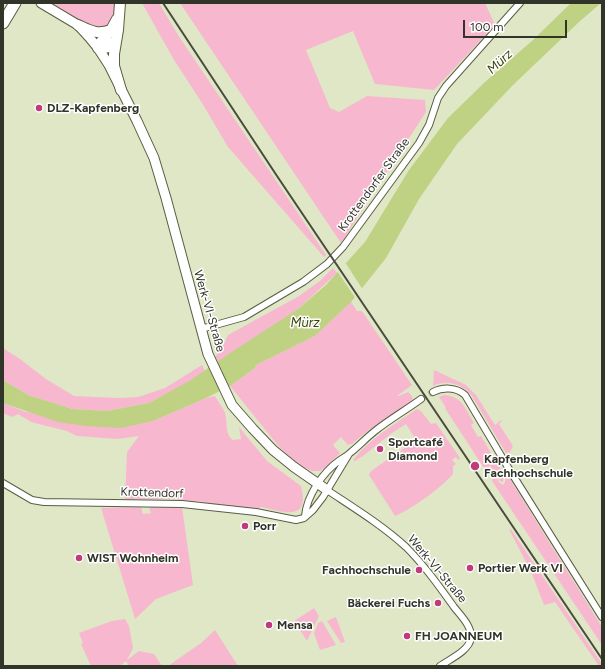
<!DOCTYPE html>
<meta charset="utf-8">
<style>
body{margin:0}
#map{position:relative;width:605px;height:669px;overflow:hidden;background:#dfe7c6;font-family:Figtree,sans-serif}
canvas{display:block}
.frame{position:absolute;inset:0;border:4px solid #313428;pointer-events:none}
.scale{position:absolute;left:463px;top:20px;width:104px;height:18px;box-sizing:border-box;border:2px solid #313428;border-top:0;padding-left:5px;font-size:12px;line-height:14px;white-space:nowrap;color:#313428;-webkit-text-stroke:3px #fff;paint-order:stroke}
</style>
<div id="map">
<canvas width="605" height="669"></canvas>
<div class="frame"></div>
<div class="scale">100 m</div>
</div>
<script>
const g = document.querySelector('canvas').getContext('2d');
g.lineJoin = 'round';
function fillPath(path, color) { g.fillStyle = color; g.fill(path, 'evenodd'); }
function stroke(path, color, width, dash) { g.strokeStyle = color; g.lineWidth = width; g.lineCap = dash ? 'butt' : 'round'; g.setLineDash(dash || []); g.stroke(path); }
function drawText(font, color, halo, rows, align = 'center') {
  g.font = font + ' Figtree,sans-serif'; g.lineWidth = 3; g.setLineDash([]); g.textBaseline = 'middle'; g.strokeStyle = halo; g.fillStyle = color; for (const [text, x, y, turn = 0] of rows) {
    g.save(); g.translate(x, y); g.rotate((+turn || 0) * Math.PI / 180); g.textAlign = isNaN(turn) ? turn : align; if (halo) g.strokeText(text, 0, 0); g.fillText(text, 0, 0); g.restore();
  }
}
fillPath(new Path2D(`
 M49,3H115C115,14 113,24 103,30L92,28Z
 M142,3H159L178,35L326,255L324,257L228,147L202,103L174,60Z
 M180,3H485L495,25L434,90L375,84L353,31L306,50L330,108L339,112L367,96L425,100L426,112L341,243Z
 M333,268L337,273L298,309L218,362L215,357L222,348L228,335L299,296L320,281Z
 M351,302L357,311H362L412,385L397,396H399L408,392L412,396L413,401L378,427L370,429L352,444L348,445L341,437L333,445L340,453L326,467L320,471H312L302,467L280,448L230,386L255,368L256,365L315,336Z
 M3,348L20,359L46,379L74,396L118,398L138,397L165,388L202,365L205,371L191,381L149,403L107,411L72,409L28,395L3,380Z
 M434,370L466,385L476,395L495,425L501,420L502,421L499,424L513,446L510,452L506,453L472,396C462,384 447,379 433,386Z
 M444,395C462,396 466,410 474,423L471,425L478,437L481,436L504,475L503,482L500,481L494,470L493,471L490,466L484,468L446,410L445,406L439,397Z
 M215,396C218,402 223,407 225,413C228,423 224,433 233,440L241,439L239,427L267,461L301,486C310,521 285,513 262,507L259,508L258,511L207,506L204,502L198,501L195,503L176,499H125L127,452L139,436L118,439L77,436L67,431L31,422L18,414L12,417L3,413V403L26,412L153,421L206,398Z
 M417,409L421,411L431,424L436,423L460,458L458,460L456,457L452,460L456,464L453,466V474C441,488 412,509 395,516L369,475L371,471L416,440L406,424L392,433L363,456L355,461L353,460C369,439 395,424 417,409Z
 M494,473L499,482L503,485L505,482L506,475L508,476L602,627V645L492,481Z
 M141,507L143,514L151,513L149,507H182L193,585L156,599L135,619L101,508Z
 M510,528L602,664V666H599L555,602L544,605L532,574L510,531Z
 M314,608L319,616L307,641L294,621Z
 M336,617L345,642L341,643L327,621Z
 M125,619L129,626L133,648L127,660L139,651L154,654L162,666H129L126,661L120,666H91L81,644L83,643L79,633L112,621Z
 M322,621L336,645L320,650L314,633L318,623Z
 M215,630L238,666H168L201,643Z`), '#f7b8cf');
fillPath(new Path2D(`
 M571,3H601L579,22L512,86L457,144L419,199L386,258L351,302L315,336L256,365L255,368L230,386L206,398L153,421L121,428L85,426L58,422L3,403V380L28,395L72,409L107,411L149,403L191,380L230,353L298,309L326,285L365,242L409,170L448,118L485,82L533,40Z`), '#bfd182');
fillPath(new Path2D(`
 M345,262L363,290L356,299L337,271Z`), '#dfe7c6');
stroke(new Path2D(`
 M421,399L433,392`), '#bcc3a6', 6, [6, 3]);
const street = new Path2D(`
 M201,329L244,317L303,282L327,264L343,247L419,143L429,125L438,98L446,86L520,3
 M433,392C443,387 456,387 465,395L509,469L602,617
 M3,483L32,500L44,502L182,504L256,512L296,520L304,518L313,510L323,497L349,454
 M327,490C354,508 382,525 406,547C424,565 439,586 454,607C460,615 472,626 471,638C469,651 450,659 440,666
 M305,516C307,495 323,472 340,460C343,458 347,456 350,453C359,446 366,438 375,431C390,419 406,410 421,399`);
const secondary = new Path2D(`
 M41,3L78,25L89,37L98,48L109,65L137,121L154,158L166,198L208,354L232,405L253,429L273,450L294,467L327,490`);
const primary = new Path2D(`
 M120,3L118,30L114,54V66L121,90
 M78,25C91,31 97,35 111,30L117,19
 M111,30L100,43L98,48C106,49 110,47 115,41`);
const highway = new Path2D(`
 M3,23L15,3`);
stroke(street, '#585f42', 8);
stroke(secondary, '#585f42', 11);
stroke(primary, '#585f42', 12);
stroke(highway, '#585f42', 13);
stroke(street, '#fff', 6);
stroke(secondary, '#fff', 9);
stroke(primary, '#fff', 10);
stroke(highway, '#fff', 11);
stroke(new Path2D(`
 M163,3L277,176L602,659`), '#484b3d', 2);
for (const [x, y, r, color] of [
 [39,108,4,"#c13a7a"],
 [380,449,4,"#c13a7a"],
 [475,466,5,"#c13a7a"],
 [245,526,4,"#c13a7a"],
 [79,558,4,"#c13a7a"],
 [470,568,4,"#c13a7a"],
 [419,570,4,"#c13a7a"],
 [438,603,4,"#c13a7a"],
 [269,625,4,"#c13a7a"],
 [407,636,4,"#c13a7a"]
]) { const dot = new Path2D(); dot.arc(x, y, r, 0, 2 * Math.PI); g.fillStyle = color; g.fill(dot); stroke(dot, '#fff', 1.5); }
drawText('bold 12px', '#313428', '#fff', [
 ["DLZ-Kapfenberg",47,108],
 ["Sportcafé",388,442],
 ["Diamond",388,456],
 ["Kapfenberg",484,459],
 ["Fachhochschule",484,473],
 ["Porr",253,526],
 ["WIST Wohnheim",87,558],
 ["Portier Werk VI",478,568],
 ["Fachhochschule",411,570,"right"],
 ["Bäckerei Fuchs",430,603,"right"],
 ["Mensa",277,625],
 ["FH JOANNEUM",415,636]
], 'left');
drawText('12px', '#313428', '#fff', [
 ["Krottendorfer Straße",374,185,-54],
 ["Werk-VI-Straße",209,311,74],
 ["Krottendorf",152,493,2],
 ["Werk-VI-Straße",437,569,50]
]);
drawText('italic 13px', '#3b4509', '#fff', [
 ["Mürz",500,62,-42],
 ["Mürz",305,323]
]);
</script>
